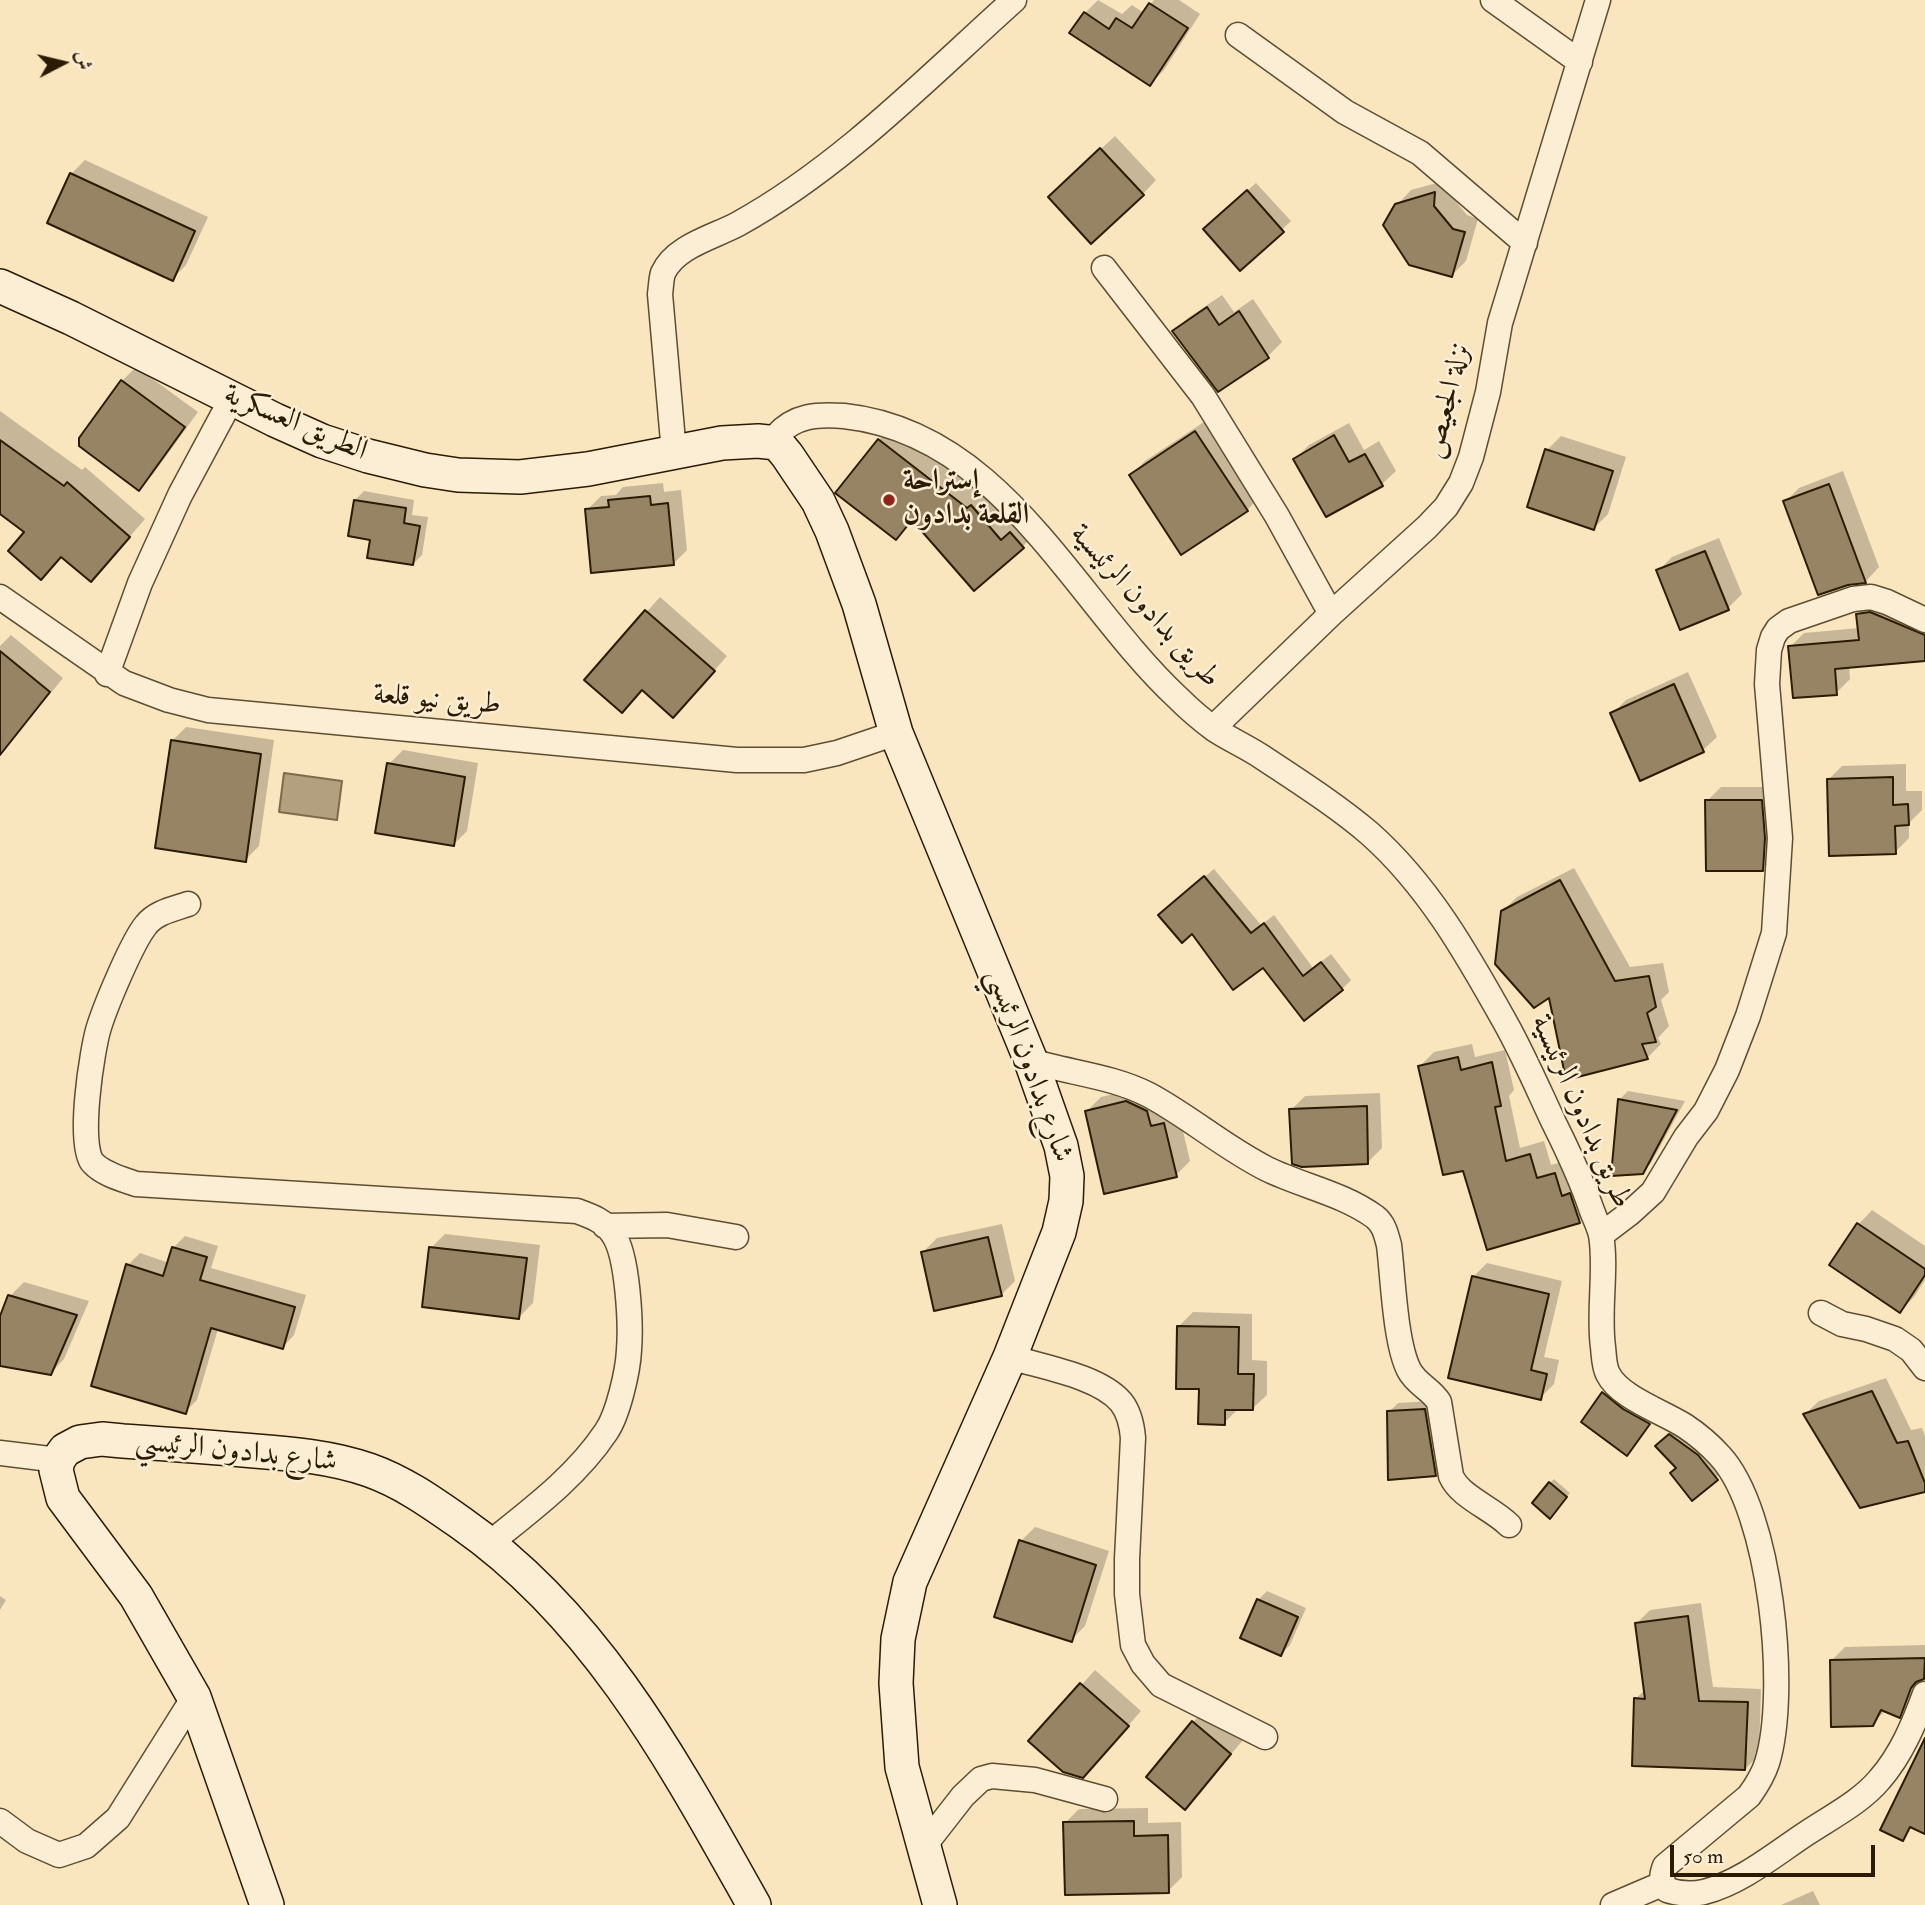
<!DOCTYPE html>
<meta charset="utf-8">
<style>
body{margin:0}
#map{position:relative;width:1925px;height:1905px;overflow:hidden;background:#f9e5be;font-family:"IM FELL Double Pica",Amiri,serif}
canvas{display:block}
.north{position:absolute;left:28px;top:28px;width:70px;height:70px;-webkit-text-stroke:5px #fbeed5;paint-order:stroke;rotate:83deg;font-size:19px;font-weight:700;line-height:28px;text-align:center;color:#2b1b02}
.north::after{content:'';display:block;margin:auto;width:24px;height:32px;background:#2b1b02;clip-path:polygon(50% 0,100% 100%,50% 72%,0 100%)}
.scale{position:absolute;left:1670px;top:1845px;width:205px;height:32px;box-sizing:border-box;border:4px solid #2b1b02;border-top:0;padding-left:9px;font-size:21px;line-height:24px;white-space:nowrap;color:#2b1b02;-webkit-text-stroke:5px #fbeed5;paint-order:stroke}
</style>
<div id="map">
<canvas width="1925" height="1905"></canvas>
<div class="north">ش</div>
<div class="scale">50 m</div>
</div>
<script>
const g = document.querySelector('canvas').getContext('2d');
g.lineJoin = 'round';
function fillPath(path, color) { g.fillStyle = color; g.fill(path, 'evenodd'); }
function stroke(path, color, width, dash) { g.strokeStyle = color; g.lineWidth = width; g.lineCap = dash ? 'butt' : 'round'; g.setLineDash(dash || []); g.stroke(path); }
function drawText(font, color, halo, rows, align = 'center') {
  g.font = font + ' "IM FELL Double Pica",Amiri,serif'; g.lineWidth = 5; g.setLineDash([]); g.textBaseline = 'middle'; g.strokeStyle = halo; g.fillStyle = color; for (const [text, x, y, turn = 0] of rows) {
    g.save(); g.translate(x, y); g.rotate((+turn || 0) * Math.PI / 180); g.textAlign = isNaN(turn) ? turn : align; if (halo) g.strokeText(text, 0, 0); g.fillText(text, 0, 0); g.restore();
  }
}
const water = new Path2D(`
 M284,773L342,781L337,820L279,812Z`);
fillPath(water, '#b3a07e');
stroke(water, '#7d6b4c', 2);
fillPath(new Path2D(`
 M1098,0L1122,14L1132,5L1144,13L1154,0H1179L1200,14L1164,70L1150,84L1085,13Z
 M1115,136L1156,180L1143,194L1064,183Z
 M85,160L208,217L186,265L172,279L71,174Z
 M1448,180V192L1467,215L1478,219L1466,261L1452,275L1397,205L1411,190Z
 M1256,183L1291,221L1240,269L1214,220Z
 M1222,295L1234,312L1253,299L1282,342L1268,356L1218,390L1174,331L1188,318Z
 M136,367L198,412L153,474L139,488L122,381Z
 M0,411L82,470L85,467L145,519L107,563L63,556L41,578L27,532L0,512Z
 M1210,418L1261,496L1247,510L1131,475L1145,461Z
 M1349,423L1364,450L1379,441L1396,471L1382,484L1295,459L1309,445Z
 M893,426L982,495L985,493L1036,533L1022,547L913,519L896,538L879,440Z
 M1561,436L1626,457L1608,514L1594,528L1547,450Z
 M1843,471L1879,567L1866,581L1848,583L1785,502L1799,488Z
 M663,483L664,492L681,490L687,550L673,564L587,510L601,496L616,495L623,487Z
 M364,491L414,500L412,515L428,517L422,555L413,564L372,539L355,500Z
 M1719,538L1742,594L1728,608L1658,571L1672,557Z
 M660,597L727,656L687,702L643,689L586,680Z
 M1872,600L1925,617V659L1849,666L1850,679L1836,693L1790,647L1804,633L1859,628L1858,614Z
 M11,635L63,678L0,756V646Z
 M1688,672L1717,737L1703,750L1612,714L1626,700Z
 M186,727L274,740L259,846L245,860L172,741Z
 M403,750L478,763L467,831L453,845L389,764Z
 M1906,764V791H1922V810L1909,823V838L1895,852L1828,780L1842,766Z
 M1721,787H1775L1776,855L1762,869L1707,801Z
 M1574,868L1630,967L1663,963L1669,992L1661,1000L1669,1026L1658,1038L1661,1044L1647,1058L1551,996L1503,911L1517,897Z
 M1214,869L1261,925L1274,915L1313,968L1331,954L1351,980L1342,989L1263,965L1170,906Z
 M1472,1044L1475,1057L1505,1050L1514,1090L1509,1096L1520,1148L1544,1141L1551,1165L1569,1160L1593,1207L1579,1221L1488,1248L1465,1169L1420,1066L1434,1052Z
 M1141,1088L1178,1110L1190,1161L1176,1175L1087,1111L1101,1097Z
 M1628,1091L1685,1101L1651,1163L1642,1172L1619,1100Z
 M1380,1093L1382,1148L1368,1162L1291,1110L1305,1096Z
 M1872,1210L1925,1246V1280L1914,1297L1900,1311L1831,1264L1859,1224Z
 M1002,1224L1015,1281L1001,1295L923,1252L937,1238Z
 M445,1234L540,1245L533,1303L519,1317L431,1248Z
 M185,1236L218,1246L211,1268L306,1295L294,1335L283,1347L218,1329L197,1400L185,1412L128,1265L140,1253L169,1263L173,1248Z
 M1487,1263L1562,1281L1544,1357L1559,1360L1554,1384L1540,1398L1473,1277Z
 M24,1282L89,1301L64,1359L50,1374L0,1364V1321L10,1296Z
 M1193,1312L1252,1314V1360L1267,1361V1395L1253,1408H1239L1224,1423L1201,1387L1179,1326Z
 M1886,1378L1911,1430L1922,1428L1925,1436V1490L1805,1414L1819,1401Z
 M1612,1384L1657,1414L1627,1453L1583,1422Z
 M1434,1401L1444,1466L1435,1475L1389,1412L1398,1403Z
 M1677,1427L1724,1471L1692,1498L1678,1468L1657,1446Z
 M1554,1479L1570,1493L1554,1512L1550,1483Z
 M1035,1527L1109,1551L1085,1626L1071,1640L1021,1541Z
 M1267,1591L1306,1608L1290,1645L1281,1654L1258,1600Z
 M0,1596L6,1600L0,1610Z
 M1701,1603L1713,1687L1761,1689L1759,1755L1745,1769L1635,1699L1646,1689L1636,1624L1650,1610Z
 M1925,1645V1676L1913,1702L1899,1715L1886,1710L1872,1724L1831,1661L1845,1647Z
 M1095,1670L1141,1711L1097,1761L1031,1741Z
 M1207,1708L1244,1739L1185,1808L1193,1722Z
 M1148,1808V1823L1181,1822L1182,1877L1168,1891L1065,1823L1079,1809Z
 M1813,1891L1820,1905H1781Z`), '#0003');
const building = new Path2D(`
 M1149,3L1188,28L1150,86L1069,33L1084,12L1109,29L1116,18L1132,28Z
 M1100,148L1144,195L1091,244L1048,197Z
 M70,173L195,231L173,281L47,223Z
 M1247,190L1284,232L1240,271L1203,229Z
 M1435,192L1434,206L1453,229L1465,232L1452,277L1409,265L1383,225L1395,204Z
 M1207,307L1219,325L1239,311L1269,358L1218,392L1172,331Z
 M121,380L185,427L139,491L79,446V438Z
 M1195,431L1248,511L1181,555L1129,475Z
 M1334,435L1349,462L1365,454L1383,486L1326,517L1293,459Z
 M878,439L967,508L971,505L1001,540L1010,532L1024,548L974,591L912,520L896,540L835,493Z
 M0,440L64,486L67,482L130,537L91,582L61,557L41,580L8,551L24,532L0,514Z
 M1545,449L1613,471L1594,530L1527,507Z
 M1829,484L1866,583L1848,585L1818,595L1783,501Z
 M650,496L651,505L668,503L674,565L591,573L585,509L609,507L608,500Z
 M354,500L406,508L404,523L420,526L413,565L367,558L370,540L348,536Z
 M1705,551L1729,610L1680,630L1656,570Z
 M645,610L715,671L673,718L642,690L622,713L584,680Z
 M1870,612L1925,635V661L1835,669L1837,695L1793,698L1788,646L1859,640L1856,614Z
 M0,651L50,692L0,755Z
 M1674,684L1704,752L1640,781L1610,713Z
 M171,740L261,754L246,862L155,848Z
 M387,763L465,777L454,846L375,833Z
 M1893,777V805L1908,804L1909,825L1895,826L1896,854L1829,856L1827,779Z
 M1705,800H1762L1765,838L1763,871H1706Z
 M1204,876L1251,933L1264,923L1303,976L1321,962L1343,990L1304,1021L1263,968L1233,990L1192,934L1182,943L1158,915Z
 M1560,880L1615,981L1649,976L1656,1007L1647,1013L1656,1042L1642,1044L1648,1059L1566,1080L1549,998L1534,1008L1495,964L1501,911Z
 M1458,1057L1461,1070L1492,1062L1501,1106L1495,1107L1506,1161L1530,1154L1537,1178L1555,1173L1562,1196L1570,1193L1580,1223L1487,1250L1463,1171L1443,1175L1418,1066Z
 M1618,1099L1677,1110L1643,1174L1611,1176Z
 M1126,1101L1147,1111L1151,1126L1164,1123L1177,1177L1104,1194L1085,1111Z
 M1367,1106L1368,1164L1302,1167L1292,1164L1289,1109Z
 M1857,1223L1925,1269V1275L1900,1313L1829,1265Z
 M988,1237L1002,1296L934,1311L921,1252Z
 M172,1247L207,1257L200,1280L295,1307L283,1349L211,1328L186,1414L91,1386L126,1264L163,1276Z
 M429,1247L527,1258L519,1319L422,1307Z
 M1472,1276L1549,1294L1531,1370L1547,1374L1541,1400L1448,1378Z
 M8,1295L77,1315L51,1375L0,1366V1316Z
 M1177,1326L1239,1327L1238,1374H1254L1253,1410H1225V1425L1198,1424L1199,1389H1176Z
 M1872,1391L1897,1443L1908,1441L1925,1483V1492L1860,1508L1803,1414Z
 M1602,1392L1623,1409L1650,1424L1627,1456L1581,1422Z
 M1425,1409L1436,1476L1388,1480L1387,1411Z
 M1669,1434L1698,1455L1718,1480L1692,1501L1670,1473L1676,1468L1655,1446Z
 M1549,1482L1567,1497L1550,1519L1532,1503Z
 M1019,1540L1096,1565L1072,1642L994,1617Z
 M1257,1599L1298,1617L1281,1656L1240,1638Z
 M1688,1616L1699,1701L1748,1702L1745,1770L1632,1766L1634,1698L1645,1699L1635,1623Z
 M1925,1658L1924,1679L1916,1682L1911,1688L1900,1718L1881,1710L1873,1726L1831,1727L1830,1660Z
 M1080,1683L1129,1726L1083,1778L1063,1772L1028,1741Z
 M1192,1721L1231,1754L1185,1810L1146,1777Z
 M1925,1738V1834L1910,1827L1903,1841L1880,1830Z
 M1134,1821V1836L1168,1835L1169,1893L1065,1895L1063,1822Z`);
fillPath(building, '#968464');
stroke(building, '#2b1b02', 2);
const minor = new Path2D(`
 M1493,0L1580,62
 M1238,35L1345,112L1420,153L1525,243
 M1104,268L1203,396L1277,516L1331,614
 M777,443L776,436C795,415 817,414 844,416C1003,433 1074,601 1178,698C1189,709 1202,720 1214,729C1229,739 1247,747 1262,757C1298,781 1336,805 1369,833C1428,885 1467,954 1505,1022C1523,1054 1538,1089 1554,1123C1568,1151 1581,1179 1591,1208C1594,1217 1599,1226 1601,1235C1607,1269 1598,1311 1603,1347C1604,1356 1604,1367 1608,1374C1619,1397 1663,1412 1685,1426C1697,1434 1710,1445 1720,1456C1771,1511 1789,1692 1767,1763C1763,1775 1757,1785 1749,1796L1665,1866C1661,1876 1661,1882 1667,1890C1680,1894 1691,1895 1704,1892C1742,1882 1775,1854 1807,1833C1831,1817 1861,1802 1880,1779C1901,1755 1914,1724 1925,1694
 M674,453L660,294C661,288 661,279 663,273C675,246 714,237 738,224C841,167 926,79 1014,0
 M0,597L124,683L169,700L208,710L737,760H804L837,753L896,733
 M107,674L140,583L180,495L232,398
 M1213,728L1331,614L1427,527L1446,507L1461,483L1471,457L1488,392L1500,323L1598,0
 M188,904C174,909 156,912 146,925C132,942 106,1005 99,1027C92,1049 77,1147 93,1163C103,1174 122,1179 136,1184L577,1211C591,1216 605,1221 613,1234C628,1255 631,1324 629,1350C628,1371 618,1415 606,1432C576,1477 531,1510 490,1543
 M1031,1061C1070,1073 1112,1076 1149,1095C1190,1117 1225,1148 1267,1169C1302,1186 1344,1194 1375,1217C1384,1224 1386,1234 1389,1245C1393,1277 1395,1343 1409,1370C1416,1384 1431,1389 1439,1402L1451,1476C1460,1497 1492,1508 1509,1525
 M605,1226L667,1225L736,1237
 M1601,1235L1630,1213L1653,1192L1686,1137L1706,1111L1727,1070L1748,1016L1774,933L1780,838L1767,684L1769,650L1773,637L1778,629L1789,621L1853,599L1871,597L1887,602L1925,620
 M1821,1313L1842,1324L1866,1329L1895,1339L1911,1350L1925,1368
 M1010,1357C1042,1367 1099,1376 1121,1402C1129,1412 1132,1426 1133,1438L1127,1559V1594L1133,1645L1143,1664L1161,1685L1265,1737
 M0,1453L58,1460
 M0,1821L27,1841L59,1855L86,1846L118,1818L194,1697
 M924,1846L963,1796L981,1779L992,1776L1035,1780L1105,1799
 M1613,1905L1662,1884`);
const secondary = new Path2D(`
 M0,286L71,318L275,420L322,441L368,456L425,470L458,475L520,477L588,469L722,443L758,441L777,443L787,455L818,501L832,531L859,604L896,733L1031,1061L1061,1146L1067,1176L1066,1201L1059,1232L1010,1357L910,1582L898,1639L896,1683L902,1767L940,1905
 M267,1905L194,1697L136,1596L63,1498L56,1470L58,1460L65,1450L80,1442L102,1439L123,1441C167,1444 211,1447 255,1451C294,1454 331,1457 369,1470C403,1482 431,1502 461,1523C597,1618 674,1763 754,1905`);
stroke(minor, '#5e4e31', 27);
stroke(secondary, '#2b1b02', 36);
stroke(minor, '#fbeed5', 24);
stroke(secondary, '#fbeed5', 33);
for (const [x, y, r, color] of [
 [889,500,7,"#8f2418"]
]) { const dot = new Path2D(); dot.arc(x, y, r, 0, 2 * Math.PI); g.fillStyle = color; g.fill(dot); stroke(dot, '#fbeed5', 2.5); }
drawText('30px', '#2b1b02', '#fbeed5', [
 ["نزلة الجعيص",1449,401,-76],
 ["الطريق العسكرية",295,424,23],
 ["طريق بدادون الرئيسية",1144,607,48],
 ["طريق نيو قلعة",437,701,5],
 ["شارع بدادون الرئيسي",1028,1066,70],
 ["طريق بدادون الرئيسية",1580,1112,66],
 ["شارع بدادون الرئيسي",236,1453,6]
]);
drawText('bold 30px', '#2b1b02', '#fbeed5', [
 ["إستراحة",903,483],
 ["القلعة بدادون",903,517]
], 'left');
</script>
